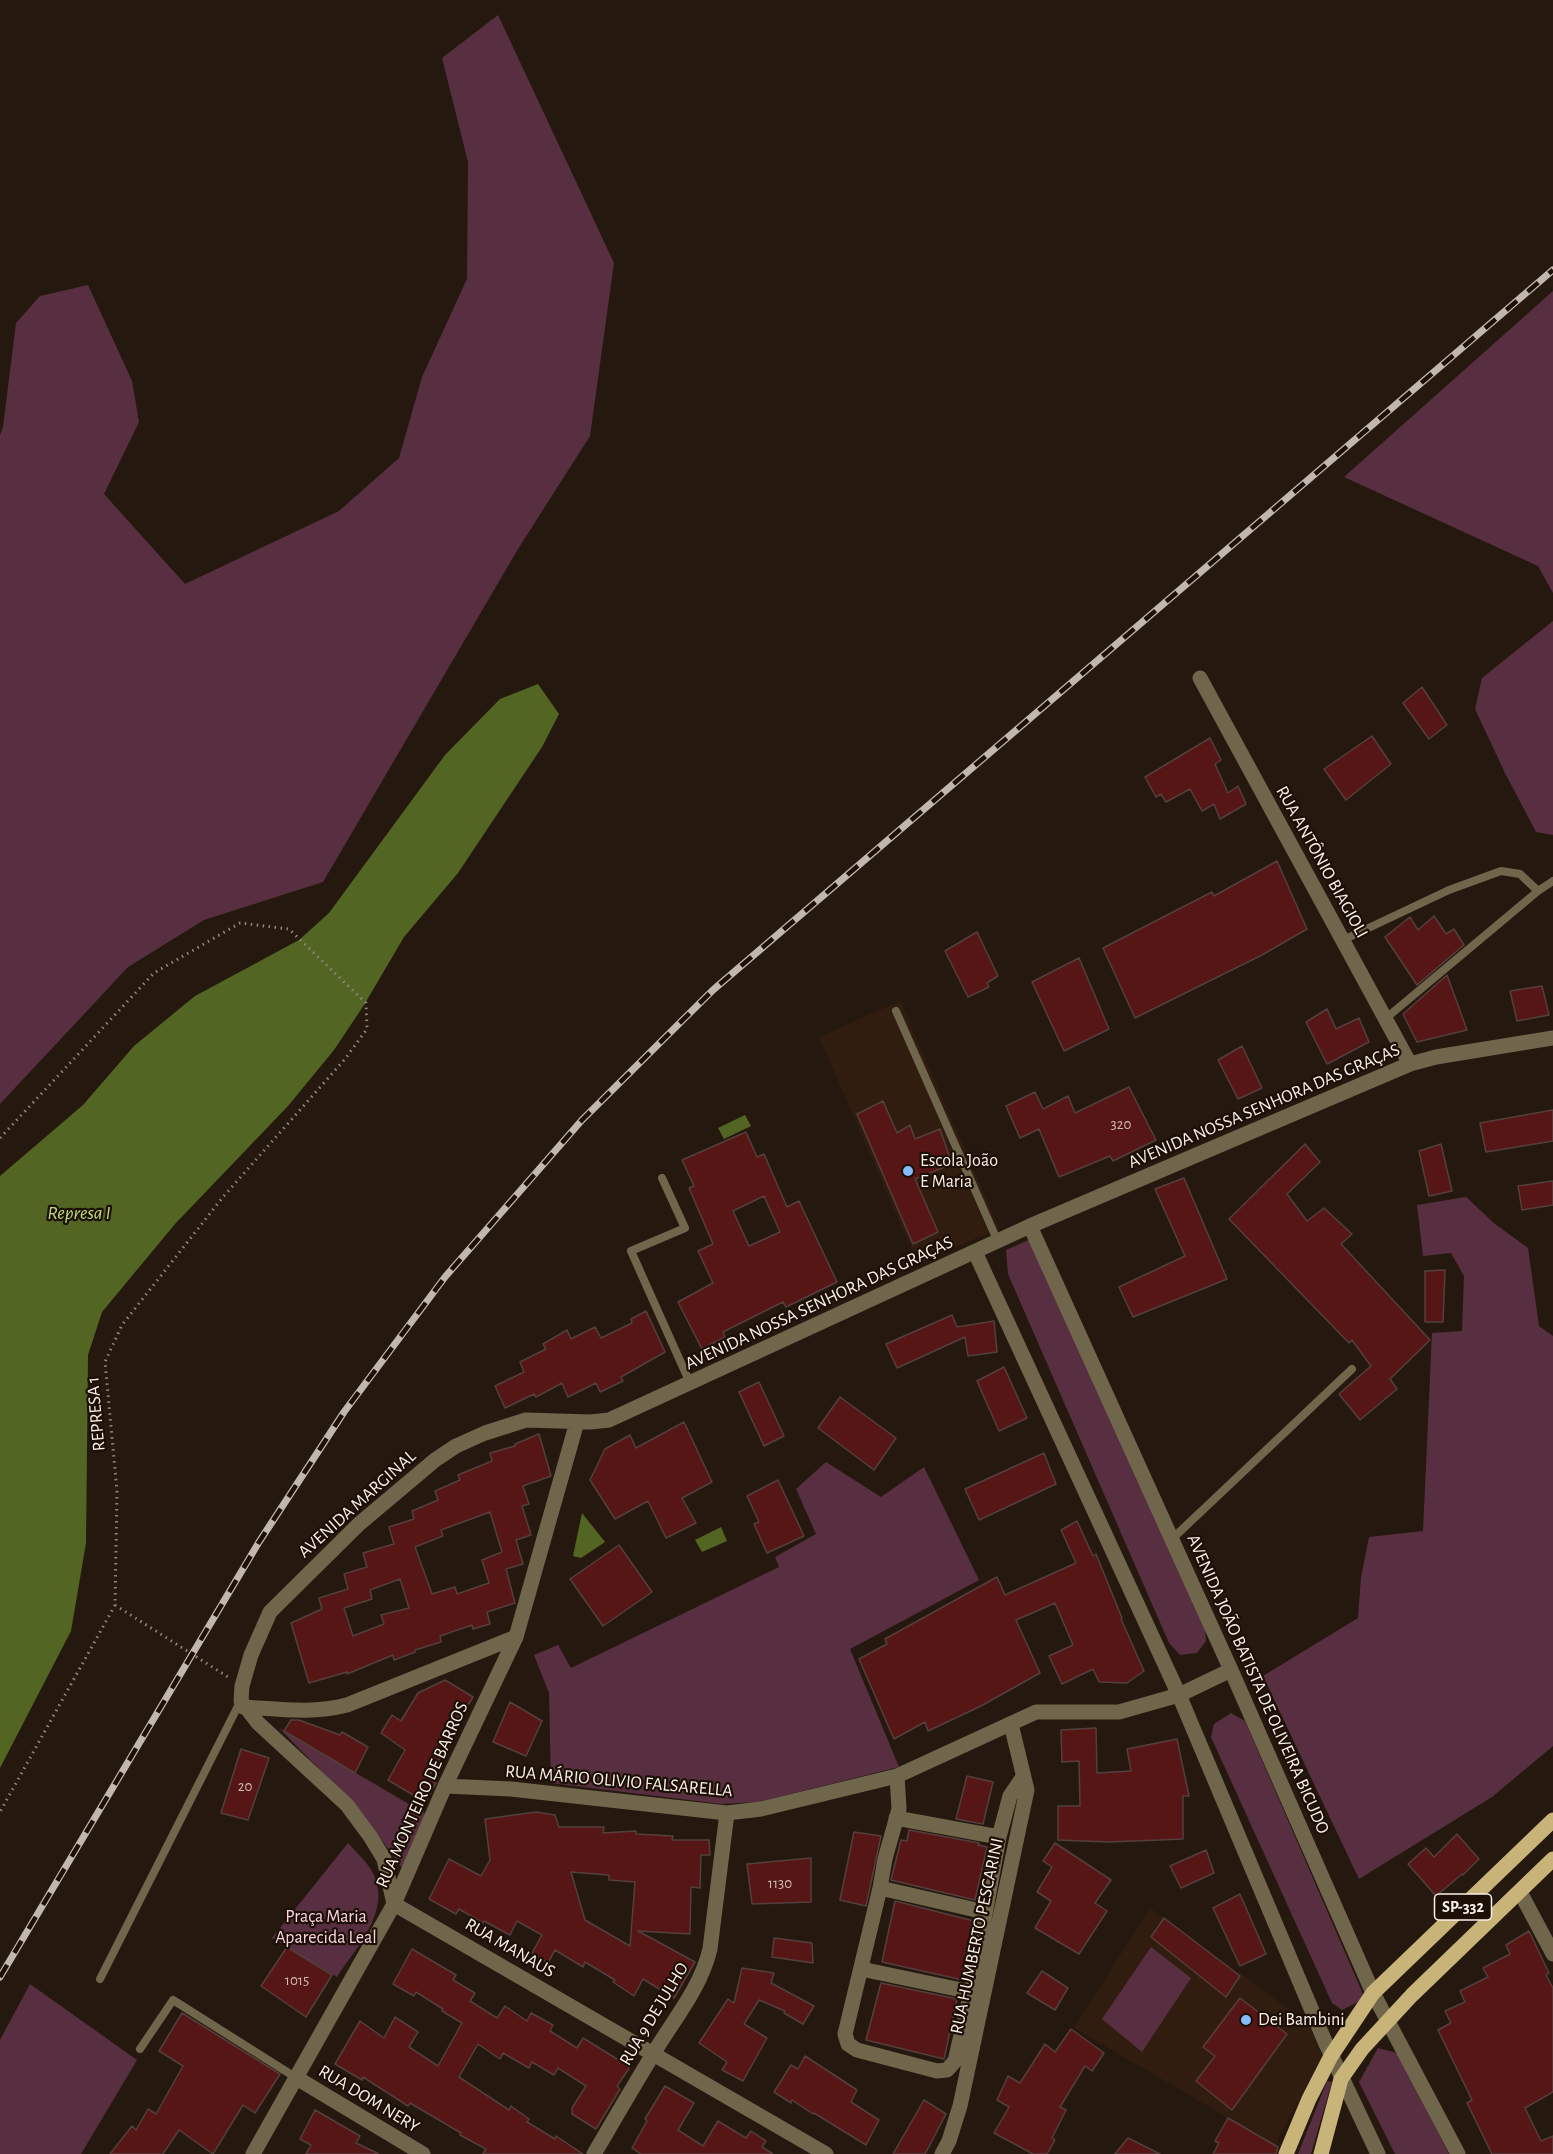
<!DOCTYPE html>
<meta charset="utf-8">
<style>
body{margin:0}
canvas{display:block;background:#25180e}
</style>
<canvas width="1553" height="2154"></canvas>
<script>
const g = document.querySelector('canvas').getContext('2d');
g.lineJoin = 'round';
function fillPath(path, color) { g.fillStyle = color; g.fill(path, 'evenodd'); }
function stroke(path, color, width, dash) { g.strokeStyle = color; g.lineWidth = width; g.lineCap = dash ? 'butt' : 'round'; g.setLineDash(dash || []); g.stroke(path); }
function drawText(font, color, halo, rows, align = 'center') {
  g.font = font + ' "Alegreya Sans",sans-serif'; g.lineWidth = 4.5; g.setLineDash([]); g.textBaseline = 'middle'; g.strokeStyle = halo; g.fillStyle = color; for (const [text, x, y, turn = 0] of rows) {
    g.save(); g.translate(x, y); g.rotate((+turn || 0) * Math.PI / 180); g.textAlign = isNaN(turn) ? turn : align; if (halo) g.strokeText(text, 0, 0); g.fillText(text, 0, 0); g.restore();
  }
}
fillPath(new Path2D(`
 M900,1001L999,1228L918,1264L819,1037Z
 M1150,1908L1311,2025L1322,2056L1275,2145L1074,2028Z`), '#301d0f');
fillPath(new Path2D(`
 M498,15L614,263L590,436L518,549L323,882L204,920L128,967L0,1104V435L3,427L16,323L40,296L88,285L132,381L139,422L104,494L185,584L339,511L399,458L422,377L467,279L468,162L442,58Z
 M1553,291V593L1538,566L1344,477Z
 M1553,621V835L1536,832L1505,773L1475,709L1482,678Z
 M1466,1197L1495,1224L1528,1248L1539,1326L1553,1336V1746L1492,1797L1359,1879L1263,1676L1358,1618L1361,1577L1369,1537L1423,1531L1432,1333L1462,1331L1464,1276L1451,1253L1423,1256L1417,1205Z
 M1029,1240L1205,1627L1206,1641L1197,1653L1180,1655L1169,1643L1008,1274L1006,1250Z
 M826,1462L881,1497L924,1467L979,1580L850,1649L899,1767L758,1802L721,1804L551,1783L549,1693L534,1655L558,1645L571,1668L779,1567L775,1557L816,1534L796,1489Z
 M1231,1713L1245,1721L1363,1994L1358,2002L1342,2010L1332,2003L1211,1737L1214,1724Z
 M279,1728L426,1814L402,1868L362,1813Z
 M348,1843C355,1851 364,1859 370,1868C395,1907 358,1945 337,1977L272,1938Z
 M1151,1947L1191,1978L1142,2052L1102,2019Z
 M30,1984L137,2060L81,2154H0V2040Z
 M1378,2048L1397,2053L1449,2154H1395L1359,2082Z
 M1327,2081L1332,2082L1311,2154H1298Z`), '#572f41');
fillPath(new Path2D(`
 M538,684L559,714L542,747L458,873L404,937L364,1005L334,1050L288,1106L175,1224L102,1312L88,1355L86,1543L71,1631L0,1768V1176L83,1105L134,1046L195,996L299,940L329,913L445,755L500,699Z
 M745,1115L751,1126L724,1139L718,1128Z
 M582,1513L605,1542L581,1558L573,1556Z
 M721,1527L727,1541L702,1552L695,1540Z`), '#536522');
const building = new Path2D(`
 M1422,687L1447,725L1429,739L1403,703Z
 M1372,736L1391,764L1346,800L1324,769Z
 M1210,738L1221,760L1215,764L1228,793L1238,786L1246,804L1220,819L1214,804L1202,811L1190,789L1166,802L1161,794L1156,797L1145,777Z
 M1277,861L1307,929L1262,955L1135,1018L1103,948L1212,892L1214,896Z
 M1434,916L1446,934L1454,929L1464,945L1417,985L1385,937L1410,917L1418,930Z
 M977,932L998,976L987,983L989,987L968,997L945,951Z
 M1079,958L1109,1029L1064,1051L1032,982Z
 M1447,975L1467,1030L1417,1042L1403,1014Z
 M1542,986L1549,1015L1517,1021L1510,991Z
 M1327,1009L1336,1029L1359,1018L1369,1042L1327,1064L1306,1022Z
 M1242,1046L1262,1088L1238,1099L1218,1060Z
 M1129,1087L1156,1140L1113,1161L1110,1156L1059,1177L1039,1129L1020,1138L1006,1106L1035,1092L1043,1109L1068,1096L1075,1113Z
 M883,1101L897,1133L910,1125L915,1139L940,1129L952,1164L915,1179L938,1232L913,1244L857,1114Z
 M1553,1110V1141L1486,1152L1480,1123Z
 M746,1132L757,1157L764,1154L787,1207L799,1201L837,1282L786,1307L783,1302L723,1332L725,1337L702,1349L678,1302L713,1283L698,1251L713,1244L689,1188L694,1186L682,1160ZM764,1196L780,1232L749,1246L733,1211Z
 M1305,1144L1320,1162L1287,1194L1307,1221L1324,1208L1352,1234L1341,1244L1430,1340L1390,1379L1397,1389L1360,1420L1339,1394L1371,1366L1352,1340L1349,1343L1229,1219Z
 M1441,1144L1452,1191L1429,1196L1419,1151Z
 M1184,1178L1227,1279L1133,1317L1119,1287L1185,1256L1155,1189Z
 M1553,1181V1205L1522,1210L1518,1186Z
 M1445,1270L1443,1322H1425V1271Z
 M646,1311L665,1352L621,1377L623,1381L600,1392L596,1383L568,1397L562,1383L536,1397L534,1394L505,1408L495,1386L524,1372L520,1362L546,1349L543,1344L567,1330L571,1339L595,1327L601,1338L632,1323L631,1319Z
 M952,1315L957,1327L994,1321L997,1352L968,1356L965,1337L897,1368L886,1344Z
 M1004,1367L1027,1418L999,1431L977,1381Z
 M759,1382L784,1436L764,1446L739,1392Z
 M840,1397L896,1438L874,1470L818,1428Z
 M684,1422L712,1482L682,1498L696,1523L666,1538L648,1501L615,1519L590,1480L605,1449L630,1435L636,1448Z
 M539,1434L551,1476L523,1486L529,1504L522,1506L531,1535L516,1540L523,1564L506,1569L515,1603L487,1612L490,1624L473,1629L472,1625L440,1636L441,1642L415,1650V1652L394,1660L393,1655L347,1674V1672L309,1683L291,1623L322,1609L319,1598L348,1589L344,1574L367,1567L363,1553L394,1544L389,1527L414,1519L412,1511L438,1500L435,1491L460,1480L458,1475L492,1461L490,1453L515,1446V1444ZM490,1512L502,1552L482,1560L489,1583L457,1594L455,1587L432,1594L415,1547L443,1536L441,1530ZM400,1579L409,1608L381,1615L384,1624L353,1636L344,1608L372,1599L370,1590Z
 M1044,1453L1056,1484L979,1520L965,1489Z
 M778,1480L804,1536L767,1553L754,1524L759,1522L747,1496Z
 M1077,1521L1093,1556L1096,1554L1122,1618L1121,1619L1144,1671L1127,1683L1099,1682L1093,1669L1062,1684L1049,1656L1073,1645L1055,1603L1016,1620L1040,1673L981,1706L928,1731L925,1722L894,1739L859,1659L887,1644L885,1639L997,1577L1005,1595L1076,1563L1061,1530Z
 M619,1545L652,1592L603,1626L570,1579Z
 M445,1680L473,1697L462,1714L460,1713L441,1747L445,1750L428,1778L436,1783L425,1802L388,1780L405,1750L381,1733L392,1715L401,1721L418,1693Z
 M510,1702L542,1721L526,1756L493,1742Z
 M291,1720H299L340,1735L342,1732L368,1747L355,1773L284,1731Z
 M1096,1728L1097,1773L1131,1771L1127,1749L1177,1739L1189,1796H1183V1839L1109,1842L1058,1840V1806H1080L1079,1761L1062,1762L1061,1730Z
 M241,1749L269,1758L248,1820L221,1813Z
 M967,1776L993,1782L983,1824L956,1819Z
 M536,1812L555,1815L559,1827H604L603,1833L636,1831V1834L673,1836L672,1840H709L710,1855H701L700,1888L691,1887L690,1934L638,1931L695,1962L674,1998L643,1979L634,1996L613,1982L615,1980L585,1962L583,1967L555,1950L548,1963L532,1953L542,1935L517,1921L510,1935L484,1921L483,1923L459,1909L456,1914L429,1899L449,1859L481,1876L490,1860L485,1819ZM571,1872L609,1875V1880L635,1882L630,1946L585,1920Z
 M909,1830L979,1843L978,1845L987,1847L975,1900L891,1880L901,1840L907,1841Z
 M854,1832L881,1836L866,1906L840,1900Z
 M1457,1834L1479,1859L1463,1875L1462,1874L1436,1896L1408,1864L1426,1848L1434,1857Z
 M1055,1843L1111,1880L1095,1903L1107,1911L1079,1954L1035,1928L1051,1901L1037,1892L1052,1867L1043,1861Z
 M1206,1850L1214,1873L1181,1888L1170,1866Z
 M811,1858V1902L752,1904L747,1864Z
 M1240,1894L1266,1954L1240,1966L1213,1908Z
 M895,1901L974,1921L963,1980L882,1962Z
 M1164,1918L1240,1976L1226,1997L1151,1937Z
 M1529,1931L1549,1973L1546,1975L1553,1988V2092L1525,2108L1541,2141L1553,2136V2154H1492L1467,2103L1472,2100L1438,2030L1451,2023L1445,2011L1465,2002L1460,1991L1488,1977L1483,1968L1510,1954L1506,1945Z
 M774,1938L812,1943L813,1963L772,1957Z
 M287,1947L332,1975L306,2017L261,1986Z
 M412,1949L456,1975L453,1980L475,1993L470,2001L497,2018L505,2006L527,2021L531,2013L553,2025L550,2031L577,2048L583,2038L630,2067L617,2086L620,2089L596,2129L572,2114V2108L586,2086L558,2068L554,2075L532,2062L529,2068L503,2053L500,2059L478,2044L459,2077L509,2110L511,2106L529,2119L527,2122L555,2139L556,2136L583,2154H483L486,2149L460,2135L461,2133L410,2103L408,2106L363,2077L362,2080L335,2064L360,2021L384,2038L395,2017L418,2032L409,2047L438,2066L462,2023L442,2011L443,2009L416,1992L414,1996L393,1984Z
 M742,1968L774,1973L771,1983L814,2006L803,2024L784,2013L785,2011L759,2000L744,2024L767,2038L743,2081L722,2070L727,2062L699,2043L728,1999L734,2003Z
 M1042,1971L1068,1988L1055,2010L1027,1993Z
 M881,1983L957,1999L944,2059L866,2040Z
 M1240,1998L1287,2034L1232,2110L1196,2081L1215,2056L1203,2047Z
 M182,2013L280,2074L255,2113L243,2105L213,2154L179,2130L163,2154H110L132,2126L136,2130L148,2109L156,2114L183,2066L159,2051Z
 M1071,2029L1104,2053L1092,2071L1085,2066L1060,2107L1066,2110L1052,2138L1055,2140L1047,2154H1033L994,2133L1009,2107L997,2100L1008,2076L1020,2083L1045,2044L1055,2052Z
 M805,2056L857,2090L851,2102L879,2120L866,2145L814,2113L813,2114L792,2100L791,2103L774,2092L791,2065L798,2069Z
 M665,2086L694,2103L678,2130L703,2146L718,2121L746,2138L751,2131L766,2141L762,2147L773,2154H641L632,2148L647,2121L645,2119Z
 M924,2100L946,2114L925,2154H893Z
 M315,2110L360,2136L356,2143L379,2154H306L311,2145L300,2139Z
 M1228,2118L1278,2147L1276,2154H1213L1219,2143L1215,2141Z
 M1128,2138L1160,2154H1115Z`);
fillPath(building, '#561616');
stroke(building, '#543f3d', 1.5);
stroke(new Path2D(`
 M0,1138L154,973L240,923L289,929L366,1003L367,1029L345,1059L223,1197L122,1325L105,1362L117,1491L115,1605L0,1812
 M115,1605L228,1677`), '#91857d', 3, [1.5, 4.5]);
stroke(new Path2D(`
 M1343,940L1449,890L1501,871L1520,874L1538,891
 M896,1011L998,1242
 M1385,1019L1538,891L1553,881
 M662,1178L685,1228L631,1251L690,1383
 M1172,1539L1352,1369
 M100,1979L240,1702
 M140,2049L173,2000L295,2077`), '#70664b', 8);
stroke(new Path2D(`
 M1200,678L1410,1064
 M1030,1226L1231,1670L1373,1993L1458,2154
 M975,1252L1179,1695L1326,2044L1378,2154
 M243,1707C279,1709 312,1714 347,1705L516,1637
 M897,1776L899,1809L885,1859L880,1888L845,2034L848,2044L857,2050L937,2071L947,2070L955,2061L971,1992L999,1837L1010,1796L1023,1777
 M445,1786L511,1789L727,1813L761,1809L897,1776L1036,1712H1119L1179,1695L1231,1670
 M896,1818L999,1837
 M880,1888L985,1912
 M1520,1892L1553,1954
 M861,1969L971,1992
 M295,2077L423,2154
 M253,2154L394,1904L445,1786L516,1637L577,1422
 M594,2154C614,2120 634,2085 655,2051C675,2018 701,1987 710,1949L727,1813
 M826,2154L394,1904L384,1859L370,1836L347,1805L258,1723L241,1701L242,1686L251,1655L270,1612L359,1524L435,1460L456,1446L485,1433L526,1420L591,1422L609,1420L1030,1226L1410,1064L1436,1057L1553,1038
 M942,2154L949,2141L960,2106L1027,1790L1011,1724`), '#70664b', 15);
stroke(new Path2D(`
 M1286,2154L1309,2099L1331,2056L1373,1993L1553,1820
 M1321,2154L1341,2079L1362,2049L1412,1995L1553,1859`), '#c8b379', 15);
const rail = new Path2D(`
 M0,1977L259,1542L344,1412L445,1277L582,1120L713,990L1553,270`);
stroke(rail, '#c2b7af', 7);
stroke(rail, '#1c0f05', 4.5, [14]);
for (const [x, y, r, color] of [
 [908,1171,6,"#87bbfb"],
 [1246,2020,6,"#87bbfb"]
]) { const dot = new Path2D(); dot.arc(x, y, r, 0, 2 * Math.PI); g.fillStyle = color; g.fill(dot); stroke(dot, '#1c0f05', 2); }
drawText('15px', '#d1bab4', null, [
 ["320",1121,1124],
 ["20",245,1786],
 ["1130",780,1883],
 ["1015",297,1980]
]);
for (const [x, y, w] of [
 [1463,1907,57]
]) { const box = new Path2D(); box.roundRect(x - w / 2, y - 13, w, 26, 4.5); g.fillStyle = '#1c0f05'; g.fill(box); stroke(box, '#faf0e9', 1.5); }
drawText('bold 16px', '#faf0e9', null, [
 ["SP-332",1463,1907]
]);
drawText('18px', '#faf0e9', '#1c0f05', [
 ["RUA ANTÔNIO BIAGIOLI",1322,862,61],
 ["AVENIDA NOSSA SENHORA DAS GRAÇAS",1264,1106,-23],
 ["AVENIDA NOSSA SENHORA DAS GRAÇAS",819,1303,-25],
 ["REPRESA 1",96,1414,-95],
 ["AVENIDA MARGINAL",357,1504,-42],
 ["AVENIDA JOÃO BATISTA DE OLIVEIRA BICUDO",1258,1684,66],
 ["RUA MÁRIO OLIVIO FALSARELLA",619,1781,5],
 ["RUA MONTEIRO DE BARROS",422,1795,-66],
 ["RUA HUMBERTO PESCARINI",977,1936,-78],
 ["RUA MANAUS",510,1948,30],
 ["RUA 9 DE JULHO",654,2014,-59],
 ["RUA DOM NERY",369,2099,31]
]);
drawText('18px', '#faf0e9', '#1c0f05', [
 ["Escola João",920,1161],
 ["E Maria",920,1182],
 ["Dei Bambini",1258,2020]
], 'left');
drawText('18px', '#fbd3e3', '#1c0f05', [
 ["Praça Maria",326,1917],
 ["Aparecida Leal",326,1938]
]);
drawText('italic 20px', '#bedb7d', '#1c0f05', [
 ["Represa I",79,1213]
]);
</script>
